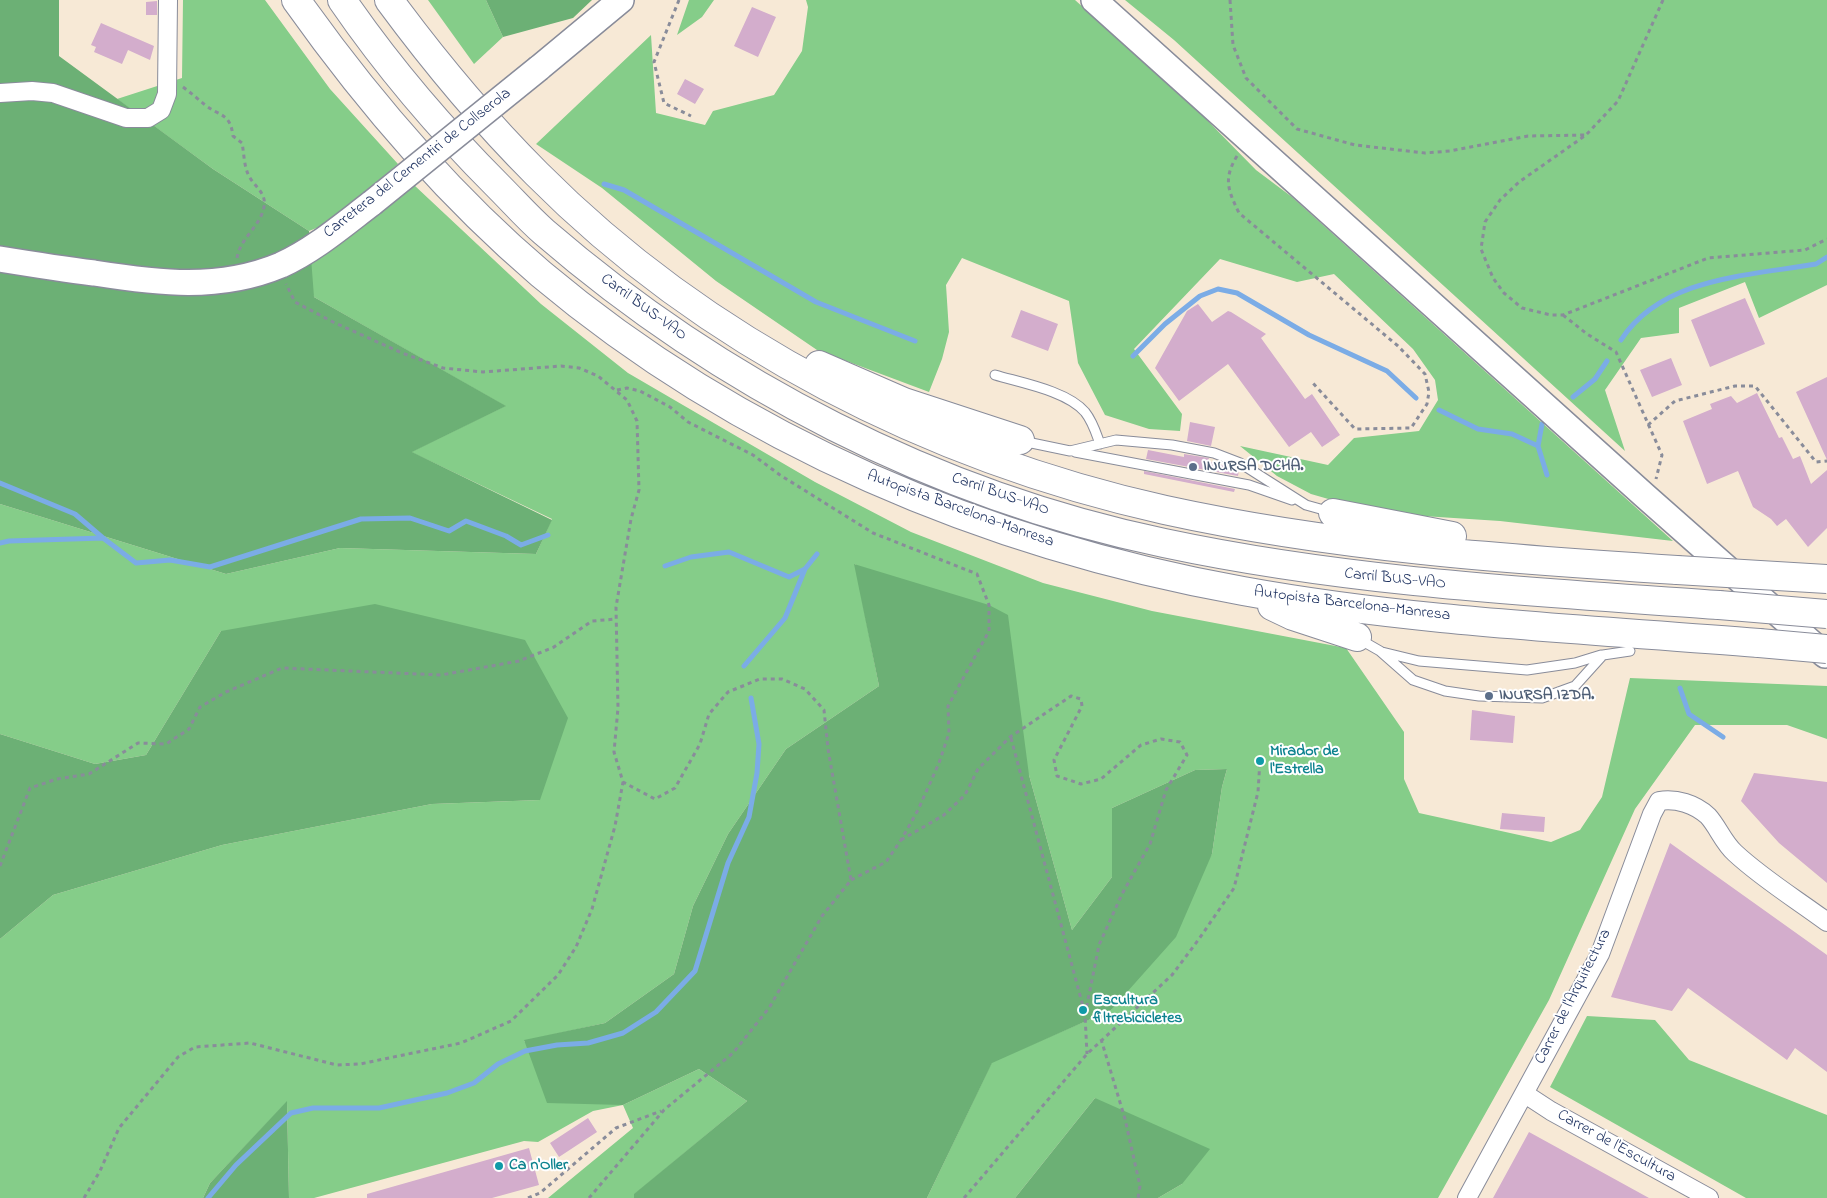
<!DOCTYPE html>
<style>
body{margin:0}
canvas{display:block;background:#f7e9d6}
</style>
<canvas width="1827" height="1198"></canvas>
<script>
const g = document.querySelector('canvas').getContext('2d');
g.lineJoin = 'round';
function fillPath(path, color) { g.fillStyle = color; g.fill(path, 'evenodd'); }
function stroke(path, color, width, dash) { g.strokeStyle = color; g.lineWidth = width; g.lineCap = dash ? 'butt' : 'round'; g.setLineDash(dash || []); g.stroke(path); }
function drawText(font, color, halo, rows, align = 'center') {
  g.font = font + ' "Indie Flower",sans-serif'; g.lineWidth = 4; g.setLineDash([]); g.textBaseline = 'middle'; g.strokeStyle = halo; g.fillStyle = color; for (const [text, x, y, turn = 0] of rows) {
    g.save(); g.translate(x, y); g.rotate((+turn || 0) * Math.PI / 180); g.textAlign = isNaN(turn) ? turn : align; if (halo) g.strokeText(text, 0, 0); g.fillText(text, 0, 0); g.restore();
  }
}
fillPath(new Path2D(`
 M183,0H265L330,89L398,164L329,223L309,231L213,169L117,99L182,78Z
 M428,0H486L503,37L474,64Z
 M689,0H714L702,17L677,35Z
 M806,0H1075L1200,113L1256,170L1292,197L1673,541L1500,521L1377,513L1311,494L1277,476L1240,446L1328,465L1354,438L1419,431L1438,400L1435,380L1413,349L1334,274L1297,282L1220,259L1134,349L1182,414L1180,431L1149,429L1105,415L1078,363L1069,301L962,258L946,285L949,332L942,359L929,392L817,350L716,281L602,188L536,144L651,35L656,113L705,125L713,111L774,95L802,51L808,7Z
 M1125,0H1827V285L1759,318L1745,282L1679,308V333L1641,338L1605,390L1625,451L1174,40Z
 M414,185L541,304L628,373L815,482L911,532L1043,583L1152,611L1346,648L1404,732V779L1419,813L1551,842L1580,830L1602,797L1630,678L1827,686V739L1787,725H1695L1635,809L1549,1000L1438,1198H1158L1182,1184L1095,1098L1015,1198H927L992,1062L1111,1010L1212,854L1222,787L1227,769L1195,770L1112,808V877L1072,930L1029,775L855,564L879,686L786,749L728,834L693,906L674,974L605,1023L524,1041L623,1105L699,1069L747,1101L635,1194L634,1198H548L633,1128L623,1105L593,1111L538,1142L524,1141L314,1198H289L287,1102L210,1183L203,1198H0V939L53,895L222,845L432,804L540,800L221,631L146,755L95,764L0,734V504L226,574L340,548L536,554L552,519L411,452L505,406L314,297L300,265L363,226Z
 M1587,1016L1655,1020L1689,1060L1827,1115V1198H1746L1550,1087Z`), '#85cd89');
fillPath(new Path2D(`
 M0,0H59V56L213,169L309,231L314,297L506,406L412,452L552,520L536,554L340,548L226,574L0,504Z
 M486,0H592L573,18L503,37Z
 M854,564L989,605L1008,615L1029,775L1072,930L1112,877V808L1195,770L1227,769L1222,787L1212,854L1176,937L1111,1010L992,1063L927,1198H634V1194L747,1101L699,1069L623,1105L547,1103L524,1040L605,1023L674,974L693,906L728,834L786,749L879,686Z
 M375,604L525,640L568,718L540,800L432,804L222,845L53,895L0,939V734L95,764L146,755L221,631Z
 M1095,1098L1210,1149L1182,1184L1158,1198H1015Z
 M287,1101L289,1198H203L210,1183Z`), '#6cb075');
stroke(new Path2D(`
 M604,184L624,190L816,302L915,341
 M1621,340C1662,277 1748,276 1816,264L1827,257
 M1133,356L1165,324L1200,296L1218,289L1237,293L1309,335L1387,371L1416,398
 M1573,397L1595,379L1607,361
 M1439,410L1478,429L1512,434L1538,446
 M1542,424L1538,446L1547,475
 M0,483L75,514L103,538
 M0,543L9,541L103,538L136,563L170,560L210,567L361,519L410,518L449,531L466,521L506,536L521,545L548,535
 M665,566L691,557L729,552L789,577L805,569
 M744,666L785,618L805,569L817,554
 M1680,688L1689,714L1723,737
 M208,1198L236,1165L291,1113L313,1108H379L447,1093L474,1083L498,1064L525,1051L557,1045L588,1043L623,1033L656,1012L695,971L728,863L749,817L757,773L759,744L751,698`), '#7bace6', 5);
fillPath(new Path2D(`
 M157,1V15H146V2Z
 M752,7L776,17L758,57L734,46Z
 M101,23L154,46L150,60L128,50L122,64L94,52L96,47L91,45Z
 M685,79L704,89L695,104L677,94Z
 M1745,298L1765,344L1710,367L1691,320Z
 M1198,304L1212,322L1228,311L1231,312L1266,334L1261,338L1305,399L1312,394L1340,435L1322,447L1311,432L1289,447L1228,364L1179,401L1155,368L1187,311Z
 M1021,310L1058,324L1048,351L1011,337Z
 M1671,358L1682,385L1652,397L1640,370Z
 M1827,377V460L1796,392Z
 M1757,393L1779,438L1782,437L1793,459L1800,456L1811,484L1827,470V528L1808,547L1786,519L1777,526L1771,519L1753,507L1738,471L1707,484L1683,421L1712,409L1710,404L1731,396L1737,403Z
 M1190,422L1215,427L1211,446L1187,441Z
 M1148,450L1184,457V454L1209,458L1208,461L1237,469L1239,470L1238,476L1146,459Z
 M1144,471L1235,489L1234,492L1144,474Z
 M1472,710L1515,716L1513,743L1470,740Z
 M1754,773L1827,782V883L1779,843L1741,801Z
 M1502,813L1545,817L1544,832L1500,829Z
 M1670,843L1827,955V1072L1795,1048L1787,1060L1688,988L1672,1011L1611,997Z
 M588,1118L597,1132L559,1157L550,1143Z
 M1529,1132L1649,1198H1493Z
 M529,1148L539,1185L492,1198H367V1194Z`), '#d3adcc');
const lane = new Path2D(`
 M995,375C1022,383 1067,391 1085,412C1093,422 1096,433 1100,444
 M1022,441L1070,451L1116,440L1172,445L1214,453L1240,463L1306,505L1331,512
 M1075,452L1249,485L1292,500
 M1359,639L1380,651L1413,680L1445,691L1479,696L1542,698L1575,686L1603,655L1630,651
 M1382,652L1419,661L1527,670L1575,663L1601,655`);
const street = new Path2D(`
 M0,93L32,91L53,93L126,118H148L161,110L167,94L168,0
 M1525,1094L1551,1111L1709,1198
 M1467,1198L1600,954L1652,814L1659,801C1676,798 1695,804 1708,816C1718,827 1723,842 1735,853C1763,879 1796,899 1827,922`);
const secondary = new Path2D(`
 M1094,0L1645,496L1825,655
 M539,68L621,0
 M0,259C31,264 63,269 94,273C158,283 219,291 281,265C314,250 343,225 372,203`);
const highway = new Path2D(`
 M296,0C367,100 447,194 541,274C741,442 987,545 1243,591C1413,622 1587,629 1759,643
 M342,0C388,67 442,130 499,187C514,202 528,218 544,232C720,384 935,495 1164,543C1347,582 1533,592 1719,605
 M389,0C434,61 483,120 537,174C706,344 932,458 1165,510C1334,547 1505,559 1677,570
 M819,365L904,402L1020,440
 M1333,513L1452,536
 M1272,606L1293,616L1357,637`);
stroke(lane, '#898c9a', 11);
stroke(street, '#898c9a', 20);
stroke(secondary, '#898c9a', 28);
stroke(highway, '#898c9a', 30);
stroke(new Path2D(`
 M679,0L654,62L664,103L691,116
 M1230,0L1233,45L1246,78L1297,129L1355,145L1425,153L1450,151L1528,136L1586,135
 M1663,0L1618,101L1586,135L1519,182L1500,200L1485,222L1481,249L1493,278L1504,293L1522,308L1551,315H1563L1708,258L1805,250L1827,239
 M183,87C191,93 198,99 205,105C221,117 230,113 233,136L242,143C244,153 244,165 248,174C253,186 267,192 264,207C260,227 240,238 237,258
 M1237,156C1223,179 1228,190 1239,213L1398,346L1425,374L1429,392L1427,404L1411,428L1355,429L1311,381
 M1563,315L1587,334L1616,352L1662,455L1656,479
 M617,390L627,388L640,391L670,407L688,422L753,455L780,475L873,533L977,574L989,605V631L948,706L949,733L939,763L918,810L901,840L886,862L851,880
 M1648,425L1675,401L1735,386H1755L1816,462L1827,461
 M1011,738L1085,1014
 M901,840L944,815L965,795L978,769L1010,737L1071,696L1081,699L1082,706L1054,760L1057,776L1081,784L1101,779L1141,745L1161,739L1180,742L1187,755L1166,790L1150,844L1122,894L1099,945L1085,1015L1087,1054
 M0,866L30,788L57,779L89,774L138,743L166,744L189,729L200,707L226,692L282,668L441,675L519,661L554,647L592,621L616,619
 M1101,1039L1125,1119L1140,1186L1138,1198
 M84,1198L100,1171L119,1128L178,1057L195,1047L250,1043L337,1065L360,1064L461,1043L511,1021L558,975L576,947L592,909L615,826L623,782L614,752L618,708L616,607L631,519L639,490L637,421L627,400L598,376L579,368L561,366L483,372L443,368L402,353L333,322L295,302L286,284
 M528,1198L540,1193L616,1128L661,1111
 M589,1198L664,1110L733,1053L769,1008L822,916L851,880L828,749L824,710L805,689L782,679H760L728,692L709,714L700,744L675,788L655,799L623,782
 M964,1198L1087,1054L1172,975L1199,939L1234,888L1258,792L1260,760`), '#898c9a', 3, [4, 4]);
stroke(lane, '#fff', 9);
stroke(street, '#fff', 18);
stroke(secondary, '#fff', 25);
stroke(highway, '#fff', 28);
const secondaryBridge = new Path2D(`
 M372,203L539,68`);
const highwayBridge = new Path2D(`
 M1677,570L1827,579
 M1719,605L1827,614
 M1759,643L1827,649`);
stroke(secondaryBridge, '#898c9a', 28, []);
stroke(highwayBridge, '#898c9a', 30, []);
stroke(secondaryBridge, '#fff', 25);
stroke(highwayBridge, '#fff', 28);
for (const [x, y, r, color] of [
 [1193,467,5,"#5c6f8a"],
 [1489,696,5,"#5c6f8a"],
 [1260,761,5,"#0f9aa8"],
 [1083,1010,5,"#0f9aa8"],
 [499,1166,5,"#0f9aa8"]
]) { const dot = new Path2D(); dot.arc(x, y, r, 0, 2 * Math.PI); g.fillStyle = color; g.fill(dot); stroke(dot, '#fff', 2); }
drawText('16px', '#1b2f5e', '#fff', [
 ["Carretera del Cementiri de Collserola",418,164,-38],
 ["Carril BUS-VAO",643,308,36],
 ["Carril BUS-VAO",1000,495,19],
 ["Autopista Barcelona-Manresa",960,510,20],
 ["Carril BUS-VAO",1395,580,6],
 ["Autopista Barcelona-Manresa",1352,605,7],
 ["Carrer de l'Arquitectura",1574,997,-63],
 ["Carrer de l'Escultura",1616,1147,29]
]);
drawText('bold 16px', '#4e5e75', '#fff', [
 ["INURSA DCHA.",1203,467],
 ["INURSA IZDA.",1499,696]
], 'left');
drawText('bold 16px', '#0d838f', '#fff', [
 ["Mirador de",1270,752],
 ["l'Estrella",1270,770],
 ["Escultura",1093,1001],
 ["filtrebicicletes",1093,1019],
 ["Ca n'Oller",509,1166]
], 'left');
</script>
